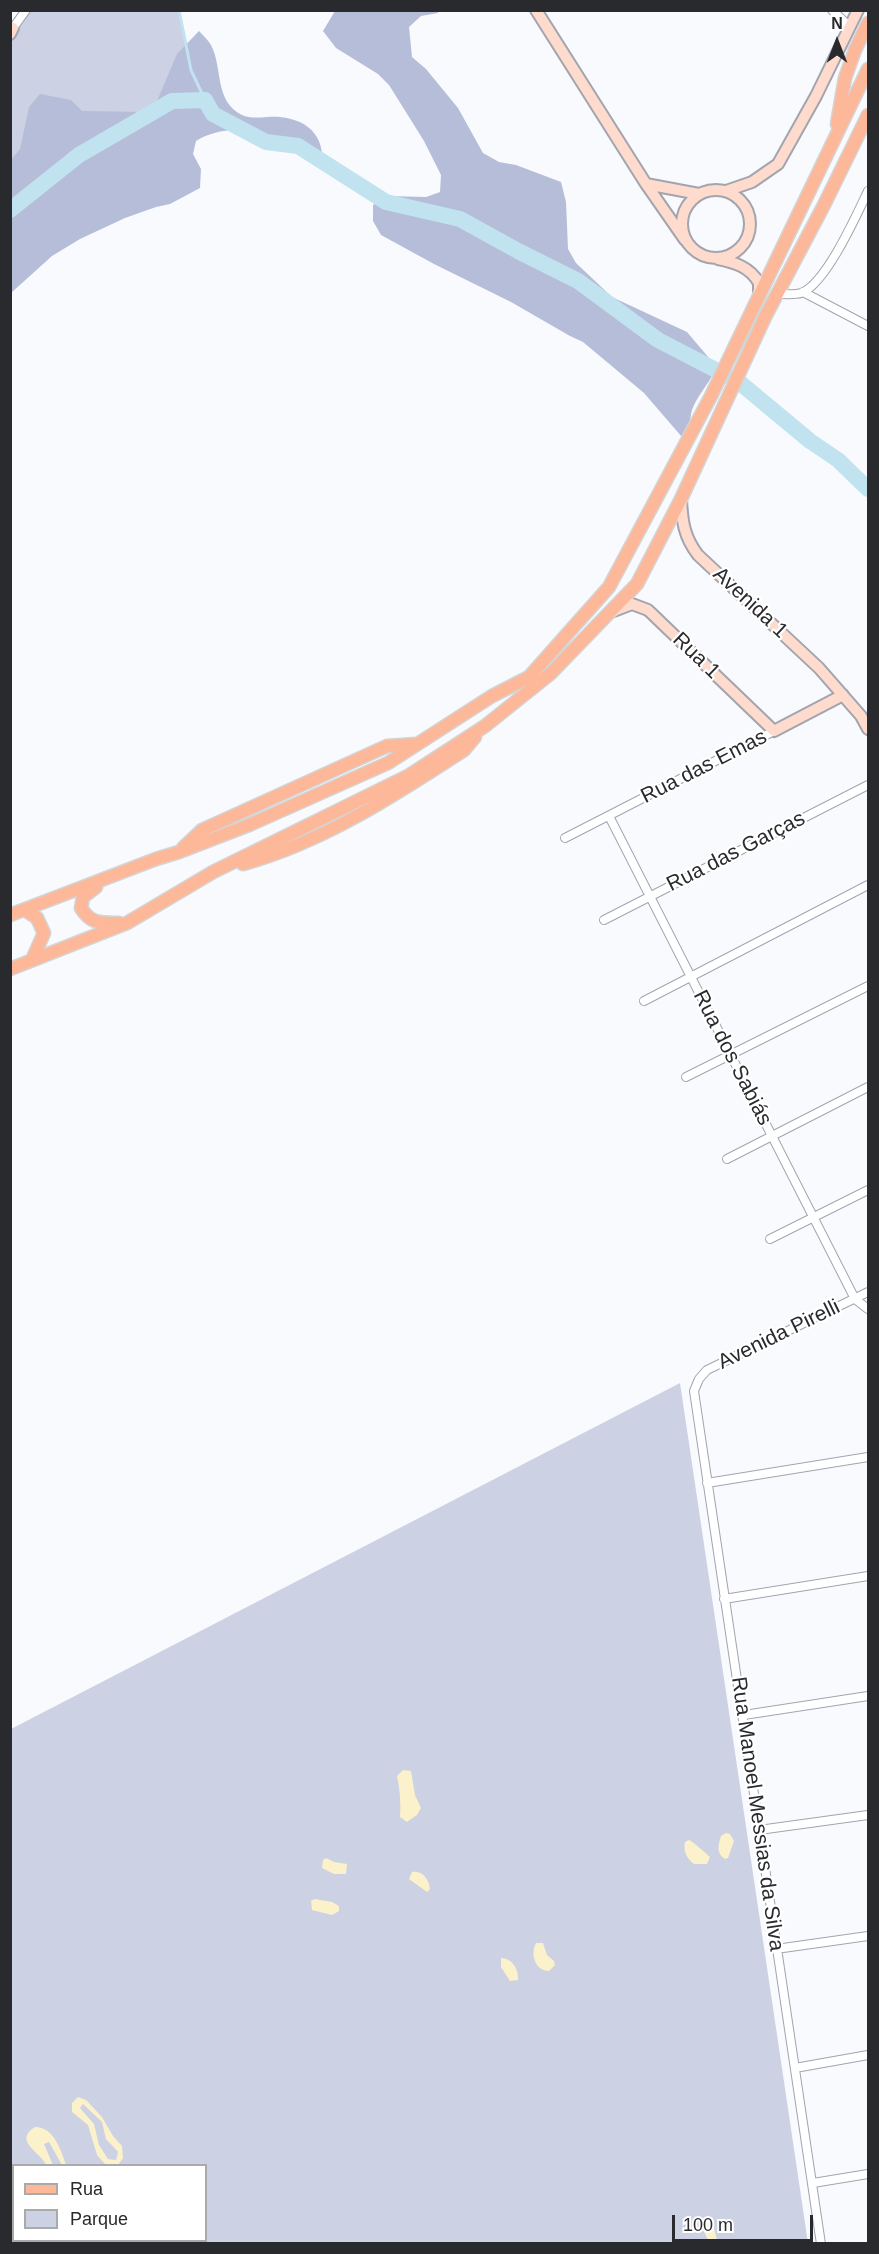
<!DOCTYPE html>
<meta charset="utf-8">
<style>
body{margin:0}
#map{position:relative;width:879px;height:2254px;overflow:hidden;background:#f9fafe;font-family:Arial,sans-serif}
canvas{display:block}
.frame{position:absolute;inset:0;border:12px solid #292a2e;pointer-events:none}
.legend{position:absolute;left:12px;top:2164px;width:195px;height:78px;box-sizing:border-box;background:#fff;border:2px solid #a9aaab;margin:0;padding:8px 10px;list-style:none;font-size:18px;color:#292a2e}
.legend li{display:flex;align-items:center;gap:12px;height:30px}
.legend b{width:30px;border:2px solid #a9aaab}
.north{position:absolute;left:807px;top:12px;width:60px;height:60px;-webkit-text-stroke:4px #fff;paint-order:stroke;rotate:0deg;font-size:16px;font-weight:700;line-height:24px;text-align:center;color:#292a2e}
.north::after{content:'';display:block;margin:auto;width:21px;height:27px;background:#292a2e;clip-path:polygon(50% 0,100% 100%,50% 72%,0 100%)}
.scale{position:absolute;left:672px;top:2215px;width:141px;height:27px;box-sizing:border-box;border:3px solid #292a2e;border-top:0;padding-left:8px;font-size:18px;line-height:21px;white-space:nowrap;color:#292a2e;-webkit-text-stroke:4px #fff;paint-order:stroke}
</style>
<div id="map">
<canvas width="879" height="2254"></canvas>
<div class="frame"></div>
<ul class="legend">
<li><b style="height:8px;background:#fdb899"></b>Rua</li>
<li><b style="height:16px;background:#ccd1e4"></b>Parque</li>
</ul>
<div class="north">N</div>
<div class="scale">100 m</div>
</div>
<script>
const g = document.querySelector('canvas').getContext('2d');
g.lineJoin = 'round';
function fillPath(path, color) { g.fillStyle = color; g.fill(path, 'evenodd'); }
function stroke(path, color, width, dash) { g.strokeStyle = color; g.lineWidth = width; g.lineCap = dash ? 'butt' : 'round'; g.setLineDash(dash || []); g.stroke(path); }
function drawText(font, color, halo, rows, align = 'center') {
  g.font = font + ' Arial,sans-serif'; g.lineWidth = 4.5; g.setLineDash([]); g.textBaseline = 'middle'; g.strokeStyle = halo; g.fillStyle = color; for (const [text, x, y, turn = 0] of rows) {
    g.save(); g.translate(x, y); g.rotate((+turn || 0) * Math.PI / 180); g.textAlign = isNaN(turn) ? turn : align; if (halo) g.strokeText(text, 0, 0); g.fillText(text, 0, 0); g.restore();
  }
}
fillPath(new Path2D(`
 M27,11H179L191,70L199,87L11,210V41Z
 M680,1383L808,2243L22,2244L20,2241L206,2240V2166H14L13,2228L11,2222V1729Z`), '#ccd1e4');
fillPath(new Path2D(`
 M335,11H437L438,13L421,16L409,27L412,57L426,69L458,108L483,153L499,162L516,165L561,182L566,202L568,249L576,263L612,297L687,332L709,358L714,372C708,385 697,396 692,410C689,420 690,433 688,444L644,393L583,342L570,336L511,302L434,264L381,235L373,221V205L387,196L426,197L440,192L441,175L424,141L389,85L378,74L336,48L323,31Z
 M199,31C203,35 208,40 211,45C223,68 214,101 242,115C252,120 269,116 280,117C311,120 327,140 321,170C306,152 303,155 283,145C278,142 273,138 267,136C243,127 218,128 196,141L193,154L201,169L200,188L170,204L156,207L125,218L80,239L52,256L11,293V160L20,149L29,107L40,94L71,100L82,111L146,112L157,101L177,54Z`), '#b6bdd9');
fillPath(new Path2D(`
 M403,1770L411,1771L415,1795L421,1808L417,1815L407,1822L400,1817C401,1803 400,1790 397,1776Z
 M726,1833L730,1834L734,1841L728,1858L725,1859C716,1853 718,1846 721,1836Z
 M689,1840C692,1841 706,1853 710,1857L707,1864H694C687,1859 683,1851 685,1842Z
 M326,1858L334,1862L347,1864L346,1874H334L322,1868L323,1860Z
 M412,1872C423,1870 429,1880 430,1889L427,1892L409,1879Z
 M315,1899L332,1902L339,1906V1911L332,1915L312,1910L311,1901Z
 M536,1943H543L547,1955L554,1961L555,1965L549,1971C535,1971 530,1954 536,1943Z
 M501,1958C512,1958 519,1969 518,1980L510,1981L501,1967Z
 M78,2097L86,2100L102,2117L113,2136L122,2146L123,2158L118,2165L105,2164L97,2155L88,2125L72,2112V2103ZM83,2104L102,2122L106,2139L118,2152L116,2160L108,2159L99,2145L94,2124L80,2108Z
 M35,2127C54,2127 61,2150 66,2165H62L49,2142L44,2144L53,2165H46C42,2153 12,2141 35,2127Z
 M703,2220H712L717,2240L714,2242L707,2238L700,2223Z`), '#fbf1cb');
stroke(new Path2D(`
 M179,10L191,70L205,100`), '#c0e3ef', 3);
stroke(new Path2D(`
 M10,210L79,155L172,101L205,100L213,114L266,142L298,146L386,202L460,219L518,251L578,281L658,340L739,382L810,441L838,460L868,489`), '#c0e3ef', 16);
const street = new Path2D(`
 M832,10L850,27
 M13,28L26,10
 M803,292L868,326
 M778,294C785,294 795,295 801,293C826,284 857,214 868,191
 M609,816L855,1299L868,1309
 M565,838L774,731
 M604,920L868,785
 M644,1001L868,885
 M686,1077L868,986
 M727,1159L868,1087
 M770,1239L868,1190
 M707,1483L868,1457
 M724,1599L868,1576
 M744,1715L868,1696
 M759,1830L868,1815
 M776,1949L868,1936
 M795,2068L868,2055
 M813,2183L868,2174
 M10,2231L14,2237
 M821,2244L694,1391L699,1379L707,1370L868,1292`);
const secondary = new Path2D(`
 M536,10L646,184L685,240
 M10,27L13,28L10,34
 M646,184L699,194
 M682 224a34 34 0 1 1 68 0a34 34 0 1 1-68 0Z
 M726,191L752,182L778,164L816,96L858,10
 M718,259C734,262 750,267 759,283V295
 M681,499C682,521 684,537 698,555L819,668L861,716L868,729
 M611,612L632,604L648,610L774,731L843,695`);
const primary = new Path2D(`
 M837,124L845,78L855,50L868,23
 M183,848L202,830L387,746L416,744
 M243,864C323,842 395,795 464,750L475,737
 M96,887L83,897L81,908C91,924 100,923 119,923
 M25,910L37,918L44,933L32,960
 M10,915L156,859L179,852L249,825L388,763L492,696L529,677L609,587L711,396L868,69
 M10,969L127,923L213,872L408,776L485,726L550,674L637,584L681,499L765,317L824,205L868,115`);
stroke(street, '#a2a5af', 10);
stroke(secondary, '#a2a5af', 14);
stroke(primary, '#d4d4d5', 15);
stroke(street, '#fff', 8);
stroke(secondary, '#fedbcc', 10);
stroke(primary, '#fdb899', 12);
drawText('21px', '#292a2e', '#fff', [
 ["Avenida 1",750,603,43],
 ["Rua 1",696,656,44],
 ["Rua das Emas",704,767,-27],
 ["Rua das Garças",736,852,-27],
 ["Rua dos Sabiás",732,1058,63],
 ["Avenida Pirelli",779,1335,-26],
 ["Rua Manoel Messias da Silva",757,1814,82]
]);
</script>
